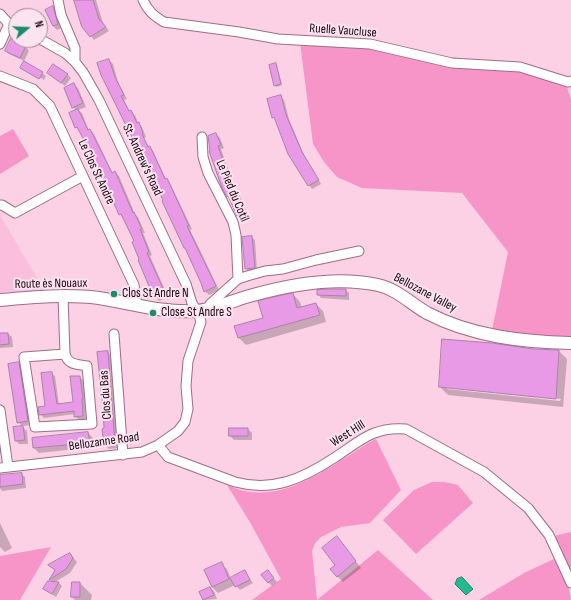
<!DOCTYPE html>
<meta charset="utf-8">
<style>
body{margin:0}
#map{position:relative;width:571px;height:600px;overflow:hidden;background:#fcd0e5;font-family:"Sofia Sans Condensed",sans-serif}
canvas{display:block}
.north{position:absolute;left:8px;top:8px;width:40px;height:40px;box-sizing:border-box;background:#fbe4ef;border:1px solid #a08b96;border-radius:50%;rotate:71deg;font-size:11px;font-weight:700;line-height:16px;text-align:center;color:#180610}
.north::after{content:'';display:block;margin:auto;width:14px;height:18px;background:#1c8b6b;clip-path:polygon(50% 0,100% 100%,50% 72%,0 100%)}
</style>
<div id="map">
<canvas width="571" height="600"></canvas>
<div class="north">N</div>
</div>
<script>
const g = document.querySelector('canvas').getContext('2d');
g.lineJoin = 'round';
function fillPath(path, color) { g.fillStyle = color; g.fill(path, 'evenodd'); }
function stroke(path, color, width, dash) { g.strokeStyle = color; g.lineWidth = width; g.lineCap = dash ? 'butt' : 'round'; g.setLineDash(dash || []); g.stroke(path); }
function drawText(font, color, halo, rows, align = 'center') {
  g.font = font + ' "Sofia Sans Condensed",sans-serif'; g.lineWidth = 4; g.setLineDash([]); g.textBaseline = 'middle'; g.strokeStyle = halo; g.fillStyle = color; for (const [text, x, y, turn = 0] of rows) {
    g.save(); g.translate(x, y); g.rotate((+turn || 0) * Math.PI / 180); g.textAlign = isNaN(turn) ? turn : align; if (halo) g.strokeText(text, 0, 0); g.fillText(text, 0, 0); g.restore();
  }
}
fillPath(new Path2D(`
 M0,215L44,290L0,293Z`), '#fcbedd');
fillPath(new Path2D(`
 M300,43L369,46L519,70L566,84L571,99V338H537L492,330L508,252L462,193L362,188L337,177L324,162L313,144Z
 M13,129L29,156L0,174V136Z
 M376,439L401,490L370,523L341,527L321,537L315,543L312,551L317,600H252L281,579L251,524L227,485C233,487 239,490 245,491C283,499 319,474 350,455C359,449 367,443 376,439Z
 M432,482H444L458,485L473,503L416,554L383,520L414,490Z
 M571,532V575L554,536Z
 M51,547L20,600H0V556Z
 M378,550L433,600H317Z
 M556,558L569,589L571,600H479L524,573Z`), '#f795c9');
const water = new Path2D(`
 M462,577L473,589L466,595L455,584L457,579Z`);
fillPath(water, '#24ba8f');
stroke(water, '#208469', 1);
fillPath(new Path2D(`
 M75,0H96L103,23L109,31L94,40L83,26Z
 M53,7L56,11L61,28L57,30L53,26L46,10Z
 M11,40L26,47L29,51L24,61L9,54L6,51Z
 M109,60L113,64L118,82L127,99L124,100L130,112L135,115L138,123L142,127L146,137L144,138L149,147L153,151L166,179L170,183L192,229L190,230L200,250L219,290L209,295L205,291L164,201L132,138Z
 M276,64L277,66L282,85L277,87L275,85Z
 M24,69L42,73L46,76L44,80Z
 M48,73L67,74L71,78L65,86Z
 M74,85L78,88L86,107L78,110L82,113L89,131L90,130L94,134L113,174L115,173L119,176L135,214L138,217L145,233H143L152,255L150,256L168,297L159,301L155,297L135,242L123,218L120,214L110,190L80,131L76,127V110L73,107Z
 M280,96L284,100L289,119L305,157L321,184L312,189L309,185L276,120L273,117Z
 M216,134L220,138L224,148L221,149L238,196L242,200L248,216L241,219L237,215L230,199L223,187Z
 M251,237L255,240L257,271L249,272L246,268Z
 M346,290L349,293V300L321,298L318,294Z
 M293,294L300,302L302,308L316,304L323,311L326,322L246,345L239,338L264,319Z
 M0,334H8L12,337L13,347L0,348Z
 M559,351L567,359L563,407L448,395L440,387ZM447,387L561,399L560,401L447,389Z
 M108,352L111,356L118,448L109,449L105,445L103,429H105Z
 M18,363L22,367L31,425L22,426L27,431L28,444H19L16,441L23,427L18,422Z
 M51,373L55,376L59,405L74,403L79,377L83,380L86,402H85L86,419L79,420L75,416V414L44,418L40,414L46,406Z
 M230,429H248L252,433V440H234L230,436Z
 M88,433L93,438L94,447L39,453L34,448Z
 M0,442L3,454H0Z
 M21,474L25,477L26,488L2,491L0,488V476Z
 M0,523L12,548L5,552L0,547Z
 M337,537L361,568L343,582L337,576Z
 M70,554L77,562L70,573L53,583H59L62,586L56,597L44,589L53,583L50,580L56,571L50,566Z
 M221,564L227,569L231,579L244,571L253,583L240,590L235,585L218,593L212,587L205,571Z
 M271,575L277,582L272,586L268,582Z
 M73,583H80L92,595L91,600H75L72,597Z
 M210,588L214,591L217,599L204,600L200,592Z`), '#0003');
const building = new Path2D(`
 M74,0H93L99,19L106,27L90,37L82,27Z
 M53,6L58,24L53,26L45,10Z
 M11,38L26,46L20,58L5,51Z
 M109,59L115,77L124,95L121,96L129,111L131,110L137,123L139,122L143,133L142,134L148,147L150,146L165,179L167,178L189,226H187L196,245L216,286L204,292L201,283L185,248H184L162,201L163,200L101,75L97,63Z
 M24,61L43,72L39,79L20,68Z
 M276,63L281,84L274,86L269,65Z
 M53,64L68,74L61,83L47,73Z
 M74,83L83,103L72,108L64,88Z
 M281,95L286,115L302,152L319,180L308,186L288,154L274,117L272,118L267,99Z
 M78,109L88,130L90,129L112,173L115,171L133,213L134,212L142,229H140L149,252L147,253L165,293L154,298L138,260L139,259L132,242L134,241L121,214L119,215L100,171L77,127L75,128L69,113Z
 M216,133L221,145L218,146L226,169L236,196L239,195L245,213L237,216L228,196L227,197L222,188L209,151H210L208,136Z
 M252,236L255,268L245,269L242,237Z
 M331,289H346V296L317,295V290Z
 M293,293L297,308L316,303L320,315L238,338L234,326L263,318L258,301Z
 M0,333H8L9,344L0,345Z
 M442,339L492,343L533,349L559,350L556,399L439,387Z
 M108,351L115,444L104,445L102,429L104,428L103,408L97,352Z
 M19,362L28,421L17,423L8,364Z
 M52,372L57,404L73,402L70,376H80L83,399H82L83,416L74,417V411L39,415L38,407L45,406L41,373Z
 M23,426L25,440L15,441L13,427Z
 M229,428H248V436H229Z
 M88,432L90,443L33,448L32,438Z
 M22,473L23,484L0,487V475Z
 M337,536L356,561L337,577L330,569L335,565L322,548Z
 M70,553L73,558L66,569L49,580L55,570L48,565Z
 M222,562L229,579L212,587L204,570Z
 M245,570L250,580L235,587L230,578Z
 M268,570L274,578L268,583L261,575Z
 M48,581L59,582L52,594L43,589Z
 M72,582H80V597H71Z
 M210,587L214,595L203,600L199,592Z`);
fillPath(building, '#e89ae6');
stroke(building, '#a982a8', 1);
const street = new Path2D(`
 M58,0L61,15L75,48V62
 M143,0C148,11 154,16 164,22L239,32L278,39L370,44L452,63L520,67L568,82L571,81
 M0,14L9,24L16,28
 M0,44L9,24
 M0,76L33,89L50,106L134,285L137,306
 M202,137L203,157L208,173L233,222L236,235L238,279
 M0,205H2L15,213L83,176
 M63,296L65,354C68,365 77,364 87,366L92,424L35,427L24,357L65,354
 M209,308L210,304L238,279L247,276L265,271L283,269L316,260L359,251
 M114,334L123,455
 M0,410L8,467
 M158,445L168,457L235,482C273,492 302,479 334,458C359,442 373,426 406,429L484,472L528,508L549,535L571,583
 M0,468L142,452L158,445L178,431L185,422L188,409L186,386L188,361L201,322L199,315L192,303L186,284L99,100L83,72L75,62L65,53L40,39`);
const secondary = new Path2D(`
 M0,300C33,297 66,294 99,298C132,303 161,313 195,311C211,311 236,299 253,295C292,284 337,276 378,285C397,289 411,304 427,313C471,336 522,342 571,343`);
stroke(street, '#9e6d86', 11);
stroke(secondary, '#9e6d86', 14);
stroke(street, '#fff', 9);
stroke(secondary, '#fff', 12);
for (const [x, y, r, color] of [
 [114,294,4,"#1c8b6b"],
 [153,313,4,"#1c8b6b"]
]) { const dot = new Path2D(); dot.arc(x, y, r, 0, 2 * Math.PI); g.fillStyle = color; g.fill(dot); stroke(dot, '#fbe4ef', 1.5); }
drawText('13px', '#180610', '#fbe4ef', [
 ["Ruelle Vaucluse",343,31,4],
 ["St. Andrew's Road",142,160,65],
 ["Le Clos St Andre",96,172,65],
 ["Le Pied du Cotil",232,191,67],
 ["Route ès Nouaux",51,284,-1],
 ["Bellozane Valley",425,293,28],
 ["Clos du Bas",106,395,-94],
 ["West Hill",348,434,-32],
 ["Bellozanne Road",104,442,-8]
]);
drawText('13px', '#180610', '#fbe4ef', [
 ["Clos St Andre N",122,294],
 ["Close St Andre S",161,313]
], 'left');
</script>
